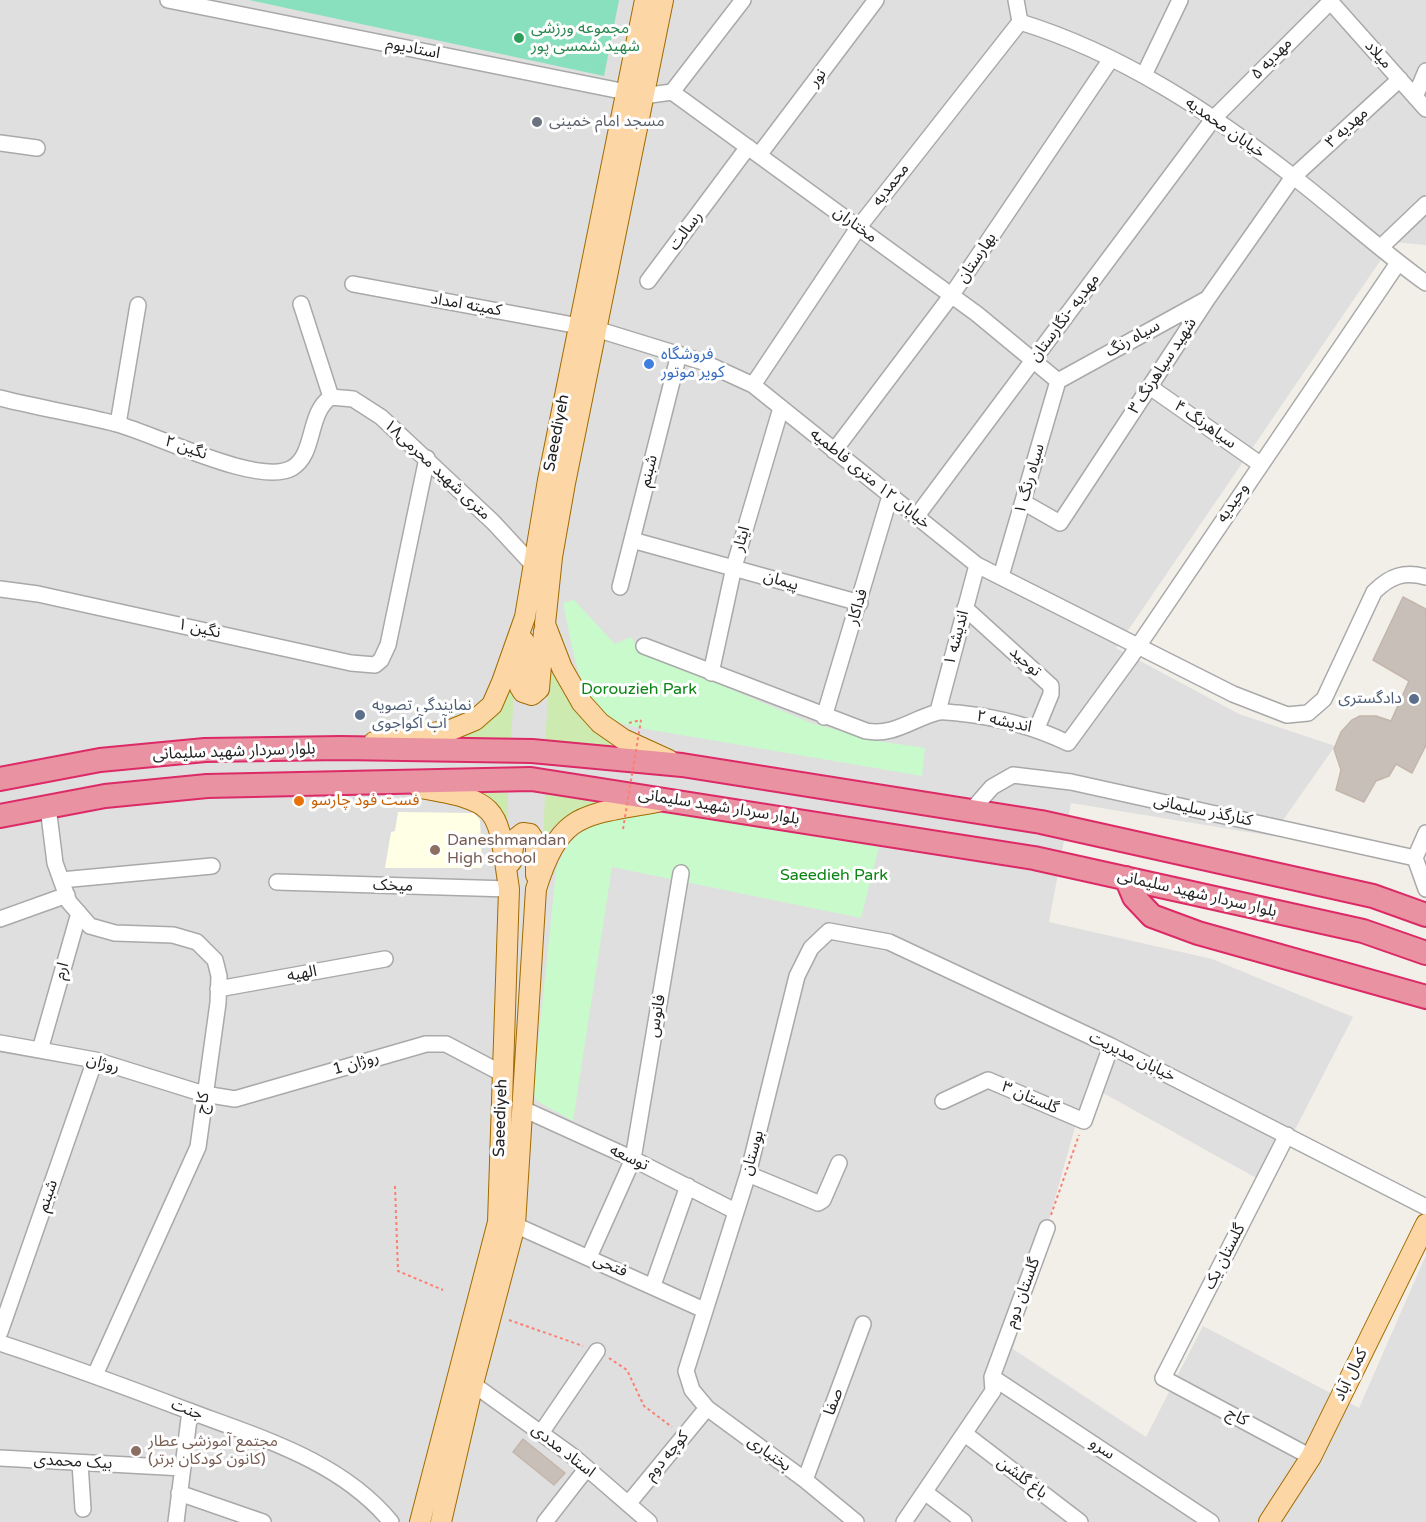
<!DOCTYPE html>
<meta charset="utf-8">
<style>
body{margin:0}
canvas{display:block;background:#f2efe9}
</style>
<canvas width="1426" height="1522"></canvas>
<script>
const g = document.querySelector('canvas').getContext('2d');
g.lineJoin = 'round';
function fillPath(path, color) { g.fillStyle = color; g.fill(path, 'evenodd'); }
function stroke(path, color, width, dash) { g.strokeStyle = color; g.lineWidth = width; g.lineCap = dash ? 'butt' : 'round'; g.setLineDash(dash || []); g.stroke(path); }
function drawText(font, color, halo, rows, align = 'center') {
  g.font = font + ' "Varela Round","Noto Sans Arabic",sans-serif'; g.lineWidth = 6; g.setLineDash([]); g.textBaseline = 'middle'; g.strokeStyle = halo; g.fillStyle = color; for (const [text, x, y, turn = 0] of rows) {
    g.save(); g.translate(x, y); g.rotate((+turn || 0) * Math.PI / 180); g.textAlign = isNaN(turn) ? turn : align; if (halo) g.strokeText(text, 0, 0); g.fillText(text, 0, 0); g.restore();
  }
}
fillPath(new Path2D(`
 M0,0H1426V245L1393,242L1116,648L1239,714L1335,746L1272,836L1071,803L1049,922L1212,959L1353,1017L1267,1184L1087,1084L1013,1349L1146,1437L1203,1326L1359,1408L1426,1255V1522H0Z`), '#e0dfdf');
fillPath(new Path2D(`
 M398,812L474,813L480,820L482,868H385L391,832L395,831Z`), '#ffffe5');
fillPath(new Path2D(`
 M551,657C567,712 584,719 629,750L545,742Z
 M516,661L511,740L445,739C502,720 495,714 516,661Z
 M470,790L508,793V839C500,810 501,800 470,790Z
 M545,794L616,802C588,808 552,813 543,846Z`), '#cdebb0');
fillPath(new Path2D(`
 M574,600L615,644L631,637L640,651L811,723L878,741L925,748L922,776L634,727C627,725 618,722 612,719C575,697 572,640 563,603Z
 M649,813L677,814L879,847L861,918L612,867L573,1121L537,1101L533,1093L556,871C571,823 604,820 649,813Z`), '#c8facc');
fillPath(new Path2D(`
 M249,0H619L604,76Z`), '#88e0be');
const building = new Path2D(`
 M1403,597L1426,609V745L1412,773L1396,764L1389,776L1376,781L1364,802L1336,790L1341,770L1334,749L1341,732L1352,720L1360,716H1376L1391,721L1409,681L1373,660Z
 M523,1439L565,1473L554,1485L513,1452Z`);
fillPath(building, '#c7bfb8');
stroke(building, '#c4b6ab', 1.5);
const minor = new Path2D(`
 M168,0L626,92
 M1016,0L1020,22
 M1329,0L1426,109
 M1020,22C1121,53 1212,113 1295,178C1339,212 1381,251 1426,283
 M1144,75L1180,0
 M672,92L743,0
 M643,96L672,92L977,314L1058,381
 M1415,97L1426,71
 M0,143L37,148
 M759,155L876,0
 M1381,247L1426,204
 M648,281L748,147
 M353,284L579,326
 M301,304L331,397
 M596,329L703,362L753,385L977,565L1233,694L1287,715L1308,713L1324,699L1374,592C1390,576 1404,571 1426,577
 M1058,381L1205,300
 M753,385L858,228L1020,22
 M1150,387L1260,464
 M331,397L353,399L381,417L493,522L532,564
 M0,398C39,408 78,414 117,424C155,434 259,487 292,468C316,454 307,413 331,397
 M118,424L138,305
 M834,451L951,296L1111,59
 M1023,502L1060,523L1208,298L1293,177L1400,79
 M916,517L1214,118L1331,1
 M632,540L860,603
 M1001,576L1058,381
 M620,587L679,354
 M0,589L38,594L351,663L375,665L381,660L388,645L427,458
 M965,608L1051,686V694L1037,728
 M644,646L866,731C893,736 911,720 935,713C942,710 951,713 958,713C997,717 1033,726 1068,743L1130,658L1398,263
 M711,673L734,567L781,408
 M938,711L977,565
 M824,717L890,496
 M48,807L55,863L69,902L90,926L115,933L173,935L197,942L215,960L219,976L218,1003L198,1147L95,1375
 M971,811L992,787L1013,775L1071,782L1415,858
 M1415,858L1426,889
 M1415,858L1426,833
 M61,880L212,866
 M277,882L509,889
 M0,919L67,895
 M218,989L385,959
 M0,1043L95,1060L204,1094L235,1099L426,1044H446L503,1074
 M40,1050L79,913
 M943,1101L988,1080L1084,1121L1111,1046
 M521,1108L633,1159L735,1211
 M1287,1135L1163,1378L1311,1457
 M748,1174L818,1203L823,1200L839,1163
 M515,1225L704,1310
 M589,1257L633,1159L681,873
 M653,1285L688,1186
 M0,1332L95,1060
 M0,1343C64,1364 126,1387 189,1411C261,1438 341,1461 391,1522
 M992,1377L1211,1522
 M473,1384L574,1457L649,1522
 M541,1433L597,1351
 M965,1434L1080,1522
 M0,1458L183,1468
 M80,1463L83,1509
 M805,1480L863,1324
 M179,1493L263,1522
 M926,1493L964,1522
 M628,1504L707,1408
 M176,1522L190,1411
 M545,1522L587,1468
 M856,1522L805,1480L707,1408L692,1390L686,1371L748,1174L797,976L811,948L829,931L889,942L1111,1046L1426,1207
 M904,1522L993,1391L992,1377L1047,1228`);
const major = new Path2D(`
 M663,0L565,483L552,557L545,624L562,668L582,703L600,723L623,739L669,760
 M524,641L520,687L523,692L532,695L539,689L544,631
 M374,742L451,730L475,720L492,705L502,682L525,617L548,480L645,0
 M420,788C503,802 497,808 509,889L498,1222L420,1522
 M511,862L514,840L523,833L530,834L536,843V875
 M441,1522L473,1384L515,1225L536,889C561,810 583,816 657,802
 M1269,1522L1311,1457L1426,1224`);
const highway = new Path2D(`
 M0,779L100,760L205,750L341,748L532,751L682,765L1041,822L1373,896L1426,915
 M0,816L105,796L207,786L531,779L1034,858L1363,931L1426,953
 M1126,878L1134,897L1152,916L1198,933L1426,997`);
stroke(minor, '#a9a9a9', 18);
stroke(major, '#a06b00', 22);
stroke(highway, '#dc2a67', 26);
stroke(new Path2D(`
 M629,723L641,720
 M395,1186L398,1271L443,1290
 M1051,1215L1079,1135
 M509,1320L583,1346
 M609,1358L627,1370L644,1406L672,1427`), '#fa8072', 2, [3, 3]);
stroke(minor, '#fff', 15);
stroke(major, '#fcd6a4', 20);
stroke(highway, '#e892a2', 22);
stroke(new Path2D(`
 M623,829L641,720`), '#fa8072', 2, [3, 3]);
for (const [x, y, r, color] of [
 [519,38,6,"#2e9e5b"],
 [537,122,6,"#6b7280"],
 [649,364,6,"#3f7fe0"],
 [1414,699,6,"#5c6f8a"],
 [360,715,6,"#5c6f8a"],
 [299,801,6,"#e8710a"],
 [435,850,6,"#8d6e63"],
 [136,1451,6,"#8d6e63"]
]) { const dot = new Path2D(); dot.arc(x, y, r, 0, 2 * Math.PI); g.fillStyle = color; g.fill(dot); stroke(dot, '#fff', 2); }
drawText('16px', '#27864d', '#fff', [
 ["مجموعه ورزشی",531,29],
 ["شهید شمسی پور",531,47]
], 'left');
drawText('16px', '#222', '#fff', [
 ["استادیوم",413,49,11],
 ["میلاد",1378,55,48],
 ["مهدیه ۵",1272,59,-46],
 ["نور",818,78,-53],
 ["خیابان محمدیه",1225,128,35],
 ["مهدیه ۳",1347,128,-42],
 ["محمدیه",891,185,-52],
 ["مختاران",855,225,36],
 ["رسالت",686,231,-53],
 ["بهارستان",977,258,-56],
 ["کمیته امداد",466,305,10],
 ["مهدیه -نگارستان",1065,318,-53],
 ["سیاه رنگ",1133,339,-29],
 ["شهید سیاهرنگ ۳",1163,366,-57],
 ["سیاهرنگ ۴",1205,425,35],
 ["Saeediyeh",557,433,-79],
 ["نگین ۲",186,448,19],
 ["۱۸متری شهید محرمی",437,470,43],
 ["شبنم",649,471,-76],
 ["خیابان ۱۲ متری فاطمیه",870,479,39],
 ["سیاه رنگ ۱",1030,479,-74],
 ["وحیدیه",1233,503,-56],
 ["ایثار",742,539,-74],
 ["پیمان",781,581,16],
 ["فداکار",858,607,-73],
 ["نگین ۱",199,629,12],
 ["اندیشه ۱",957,638,-75],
 ["توحید",1025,662,42],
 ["اندیشه ۲",1004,722,12],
 ["بلوار سردار شهید سلیمانی",234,752,-2],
 ["بلوار سردار شهید سلیمانی",719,807,9],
 ["کنارگذر سلیمانی",1203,811,12],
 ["میخک",393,886,2],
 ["بلوار سردار شهید سلیمانی",1197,894,13],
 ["ارم",62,971,-74],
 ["الهیه",302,974,-10],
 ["فانوس",657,1016,-80],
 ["خیابان مدیریت",1132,1057,26],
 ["روژان",103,1064,15],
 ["روژان 1",356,1064,-16],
 ["گلستان ۳",1030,1098,23],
 ["کاج",203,1103,-83],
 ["Saeediyeh",501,1118,-88],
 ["بوستان",753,1153,-74],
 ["توسعه",629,1158,25],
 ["شبنم",48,1196,-71],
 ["گلستان یک",1225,1257,-63],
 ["فتحی",610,1266,23],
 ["گلستان دوم",1023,1293,-70],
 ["کمال آباد",1351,1375,-64],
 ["صفا",834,1402,-70],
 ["جنت",187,1410,21],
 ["کاج",1237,1417,28],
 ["سرو",1102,1449,34],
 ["استاد مددی",563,1451,38],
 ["بختیاری",769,1454,36],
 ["کوچه دوم",667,1456,-50],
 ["بیک محمدی",73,1462,3],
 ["باغ گلشن",1022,1478,37]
]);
drawText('16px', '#5b616d', '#fff', [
 ["مسجد امام خمینی",549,122]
], 'left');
drawText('16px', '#366cbe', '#fff', [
 ["فروشگاه",661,355],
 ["کویر موتور",661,373]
], 'left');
drawText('16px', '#0c8416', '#fff', [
 ["Dorouzieh Park",639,690],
 ["Saeedieh Park",834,876]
]);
drawText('16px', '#4e5e75', '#fff', [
 ["دادگستری",1402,699],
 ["نمایندگی تصویه",372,706,"left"],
 ["آب آکواجوی",372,724,"left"]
], 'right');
drawText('16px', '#c56008', '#fff', [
 ["فست فود چارسو",311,801]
], 'left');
drawText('16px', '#785e54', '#fff', [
 ["Daneshmandan",447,841],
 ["High school",447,859],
 ["مجتمع آموزشی عطار",148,1442],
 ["(کانون کودکان برتر)",148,1460]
], 'left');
</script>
